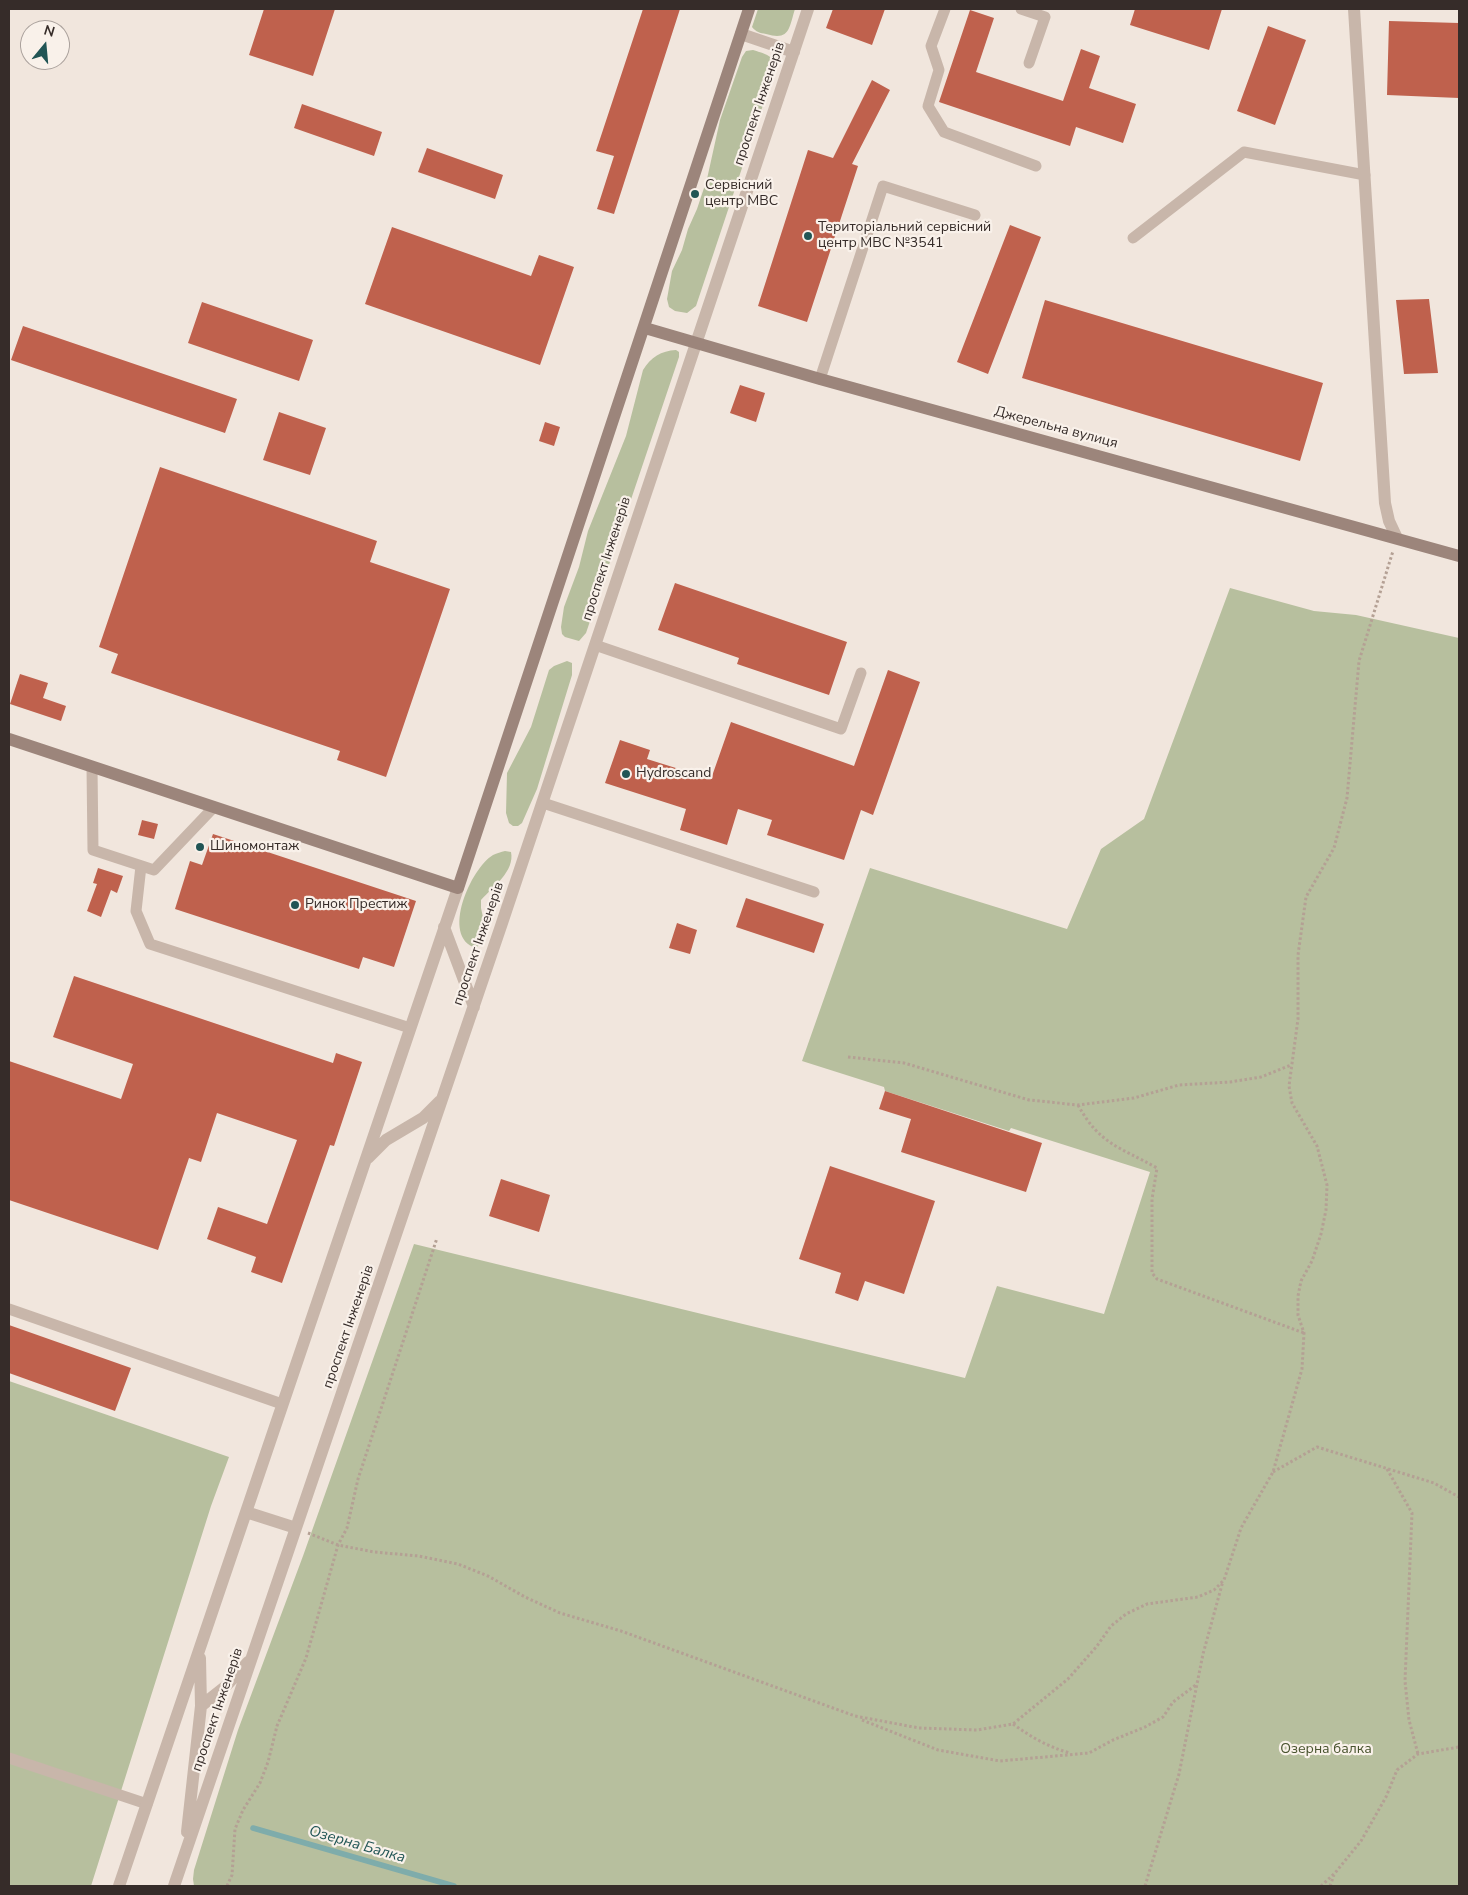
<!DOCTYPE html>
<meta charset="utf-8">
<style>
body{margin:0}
#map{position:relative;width:1468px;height:1895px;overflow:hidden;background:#f1e6dd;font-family:"Nunito Sans",sans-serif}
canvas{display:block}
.frame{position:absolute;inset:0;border:10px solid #362c29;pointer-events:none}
.north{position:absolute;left:20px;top:20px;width:50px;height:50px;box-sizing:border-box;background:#f9f1ea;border:1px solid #aba29d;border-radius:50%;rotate:17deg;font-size:14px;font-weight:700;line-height:20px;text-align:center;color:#362c29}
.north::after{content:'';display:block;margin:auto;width:18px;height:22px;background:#215555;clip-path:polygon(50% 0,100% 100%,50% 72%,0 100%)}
</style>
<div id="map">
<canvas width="1468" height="1895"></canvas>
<div class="frame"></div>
<div class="north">N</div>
</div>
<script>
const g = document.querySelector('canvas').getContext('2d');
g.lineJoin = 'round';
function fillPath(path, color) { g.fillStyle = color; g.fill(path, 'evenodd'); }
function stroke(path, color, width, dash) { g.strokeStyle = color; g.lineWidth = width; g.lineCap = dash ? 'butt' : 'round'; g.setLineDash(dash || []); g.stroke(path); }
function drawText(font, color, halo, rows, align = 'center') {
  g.font = font + ' "Nunito Sans",sans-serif'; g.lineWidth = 4.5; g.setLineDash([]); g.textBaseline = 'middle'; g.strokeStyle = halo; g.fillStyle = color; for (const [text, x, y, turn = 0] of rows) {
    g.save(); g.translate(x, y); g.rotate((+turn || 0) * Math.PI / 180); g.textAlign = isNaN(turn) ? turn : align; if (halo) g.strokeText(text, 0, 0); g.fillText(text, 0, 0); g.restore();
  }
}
fillPath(new Path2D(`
 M758,9H795C789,28 790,41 766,34C760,33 756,32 752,27Z
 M753,50C762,53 774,55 776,66L696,306L687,313L675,311L669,307L667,299L672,271L682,250L688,229L697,209L707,179L720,120L742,57L746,51Z
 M676,350L679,352V357L586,633L579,641L565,637L562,634L561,627L564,607L579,567L588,531L626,436L643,370C651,357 661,351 676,350Z
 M1230,588L1314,611L1356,615L1459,638V1886H194L193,1879L194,1870L238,1730L303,1556L414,1244L965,1378L997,1286L1104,1314L1150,1172L1011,1128L1009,1131L885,1091L884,1087L802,1061L870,868L1067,929L1101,849L1144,819Z
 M567,661L572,663V675L537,789L522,823L518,826H513L509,823L506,813L507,773L531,727L549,670L554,666Z
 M505,851L511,852C515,871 493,887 481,900V908L485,927L480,944L476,948C440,937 471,868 493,855C497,853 501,852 505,851Z
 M9,1381L229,1457L211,1506L91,1886H9Z`), '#b7bf9e');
stroke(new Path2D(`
 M253,1828L454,1886`), '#7eacab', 5.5);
fillPath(new Path2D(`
 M264,9H335L313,76L249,55Z
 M643,9H680L614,214L597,209L614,156L596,151Z
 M833,9H885L872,45L826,28Z
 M1135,9H1222L1209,50L1130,25Z
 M970,10L994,18L976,72L1063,101L1081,49L1100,56L1089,88L1136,104L1123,143L1076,127L1070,146L939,102Z
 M1389,21L1459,23V98L1387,95Z
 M1268,26L1306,40L1275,125L1237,111Z
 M872,80L890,90L852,164L858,166L807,322L758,306L808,150L833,158Z
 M302,104L382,132L374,156L294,128Z
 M427,148L503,175L495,199L418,172Z
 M1010,225L1041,237L988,374L957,362Z
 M392,227L531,276L539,255L574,267L540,365L365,304Z
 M1429,299L1438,373L1404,374L1396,300Z
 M1045,300L1323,383L1300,461L1022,378Z
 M202,302L313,340L299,381L188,343Z
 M23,326L237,399L225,433L11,360Z
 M740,385L765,393L756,422L730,413Z
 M279,412L326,428L310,475L263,460Z
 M545,422L560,427L554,446L539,441Z
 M160,467L377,541L370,562L450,589L386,777L337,760L340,751L111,673L118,654L99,647Z
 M675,583L847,642L829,695L737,664L739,658L658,630Z
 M888,670L920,682L873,815L861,810L844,860L767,835L772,820L738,809L727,845L680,830L686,809L605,783L620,740L650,750L647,759L711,779L731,722L854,766Z
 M20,674L48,683L43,698L66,706L61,721L10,704Z
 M142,820L158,824L154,839L138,835Z
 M213,834L416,901L394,967L363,957L359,969L175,909L190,861L202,865Z
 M98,868L123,876L117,893L111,890L101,917L87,911L97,884L93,883Z
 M746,898L824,924L814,953L736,927Z
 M677,923L697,930L690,954L669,948Z
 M74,976L333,1063L336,1053L362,1062L334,1146L330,1145L282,1283L251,1272L256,1257L207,1239L218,1207L267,1224L297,1140L217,1113L201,1162L189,1158L158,1250L9,1200V1061L121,1099L133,1064L53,1037Z
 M885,1091L1042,1143L1026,1192L901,1152L911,1119L879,1109Z
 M830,1166L935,1201L904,1294L865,1281L858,1301L835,1293L841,1273L799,1259Z
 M501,1179L550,1195L539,1232L489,1216Z
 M9,1325L131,1368L115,1411L9,1373Z`), '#bf614d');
stroke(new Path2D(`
 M848,1057L904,1063L1029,1100L1078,1105L1134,1098L1179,1085L1230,1082L1261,1077L1291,1065
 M1078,1105C1100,1145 1120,1147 1157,1168L1152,1199V1273L1157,1279L1304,1333
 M1387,1469L1412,1513L1405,1681L1409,1720L1418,1754
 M1273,1472L1317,1447L1434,1483L1459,1497
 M308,1533L338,1545L374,1552L419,1556L458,1564L488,1576L525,1597L560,1613L621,1631L855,1716L919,1728L977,1730L1013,1724L1068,1679L1097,1646L1111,1626L1126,1614L1147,1604L1198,1597L1214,1590L1224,1580L1241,1528L1273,1472L1302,1369L1304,1333L1298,1315V1296L1301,1281L1312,1261L1321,1234L1326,1210L1327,1185L1317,1146L1292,1103L1289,1086L1298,1019V955L1306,897L1334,848L1347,798L1359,661L1393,551
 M862,1720L938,1750L1000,1761L1089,1753L1113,1740L1145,1727L1163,1717L1173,1702L1197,1684
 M1013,1724C1031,1737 1048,1747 1070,1753
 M227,1886L232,1875L235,1829L243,1810L260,1783L268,1762L277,1726L306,1658L338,1545L347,1528L358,1479L437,1238
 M1145,1886L1179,1774L1203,1654L1223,1581
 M1321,1886L1335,1873L1361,1841L1386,1797L1397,1770L1418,1754L1459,1747
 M1330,1886L1334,1875`), '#b4a094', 3, [2.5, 2.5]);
stroke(new Path2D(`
 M945,9L931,46L939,70L928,106L944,132L1036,166
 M1021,9L1045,17L1029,63
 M1133,238L1244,152L1365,175
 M820,379L883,186L975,215
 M595,645L841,729L861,673
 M92,767L93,850L154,870L214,807
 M543,803L814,892
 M141,866L136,911L150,944L410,1028
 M9,1309L282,1404
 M9,1758L147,1804`), '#c8b6aa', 11);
stroke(new Path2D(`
 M1354,9L1385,503L1389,521L1397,538
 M741,34L794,52
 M444,927L474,1007
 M368,1158L386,1140L423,1118L440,1101
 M246,1512L296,1528
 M201,1706L225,1687L248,1662
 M187,1832L201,1706L200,1658
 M119,1886L458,888
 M174,1886L501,926L808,9`), '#c8b6aa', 12);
stroke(new Path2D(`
 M645,328L820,379L1459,556
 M9,739L458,888L749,9`), '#9c857b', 12);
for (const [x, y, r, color] of [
 [695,194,5,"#215555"],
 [808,236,5,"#215555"],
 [626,774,5,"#215555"],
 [200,847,5,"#215555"],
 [295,905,5,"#215555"]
]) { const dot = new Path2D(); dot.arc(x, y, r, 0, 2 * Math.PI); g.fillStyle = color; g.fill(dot); stroke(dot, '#f9f1ea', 2); }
drawText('14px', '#362c29', '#f9f1ea', [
 ["проспект Інженерів",760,104,-71],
 ["Джерельна вулиця",1056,428,15],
 ["проспект Інженерів",607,559,-72],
 ["проспект Інженерів",479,944,-71],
 ["проспект Інженерів",349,1327,-71],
 ["проспект Інженерів",218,1710,-71]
]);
drawText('14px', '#362c29', '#f9f1ea', [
 ["Сервісний",705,186],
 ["центр МВС",705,202],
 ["Територіальний сервісний",818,228],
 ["центр МВС №3541",818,244],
 ["Hydroscand",636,774],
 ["Шиномонтаж",210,847],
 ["Ринок Престиж",305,905]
], 'left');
drawText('14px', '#48532e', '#f9f1ea', [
 ["Озерна балка",1326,1750]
]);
drawText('italic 15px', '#215555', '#f9f1ea', [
 ["Озерна Балка",357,1845,16]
]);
</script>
